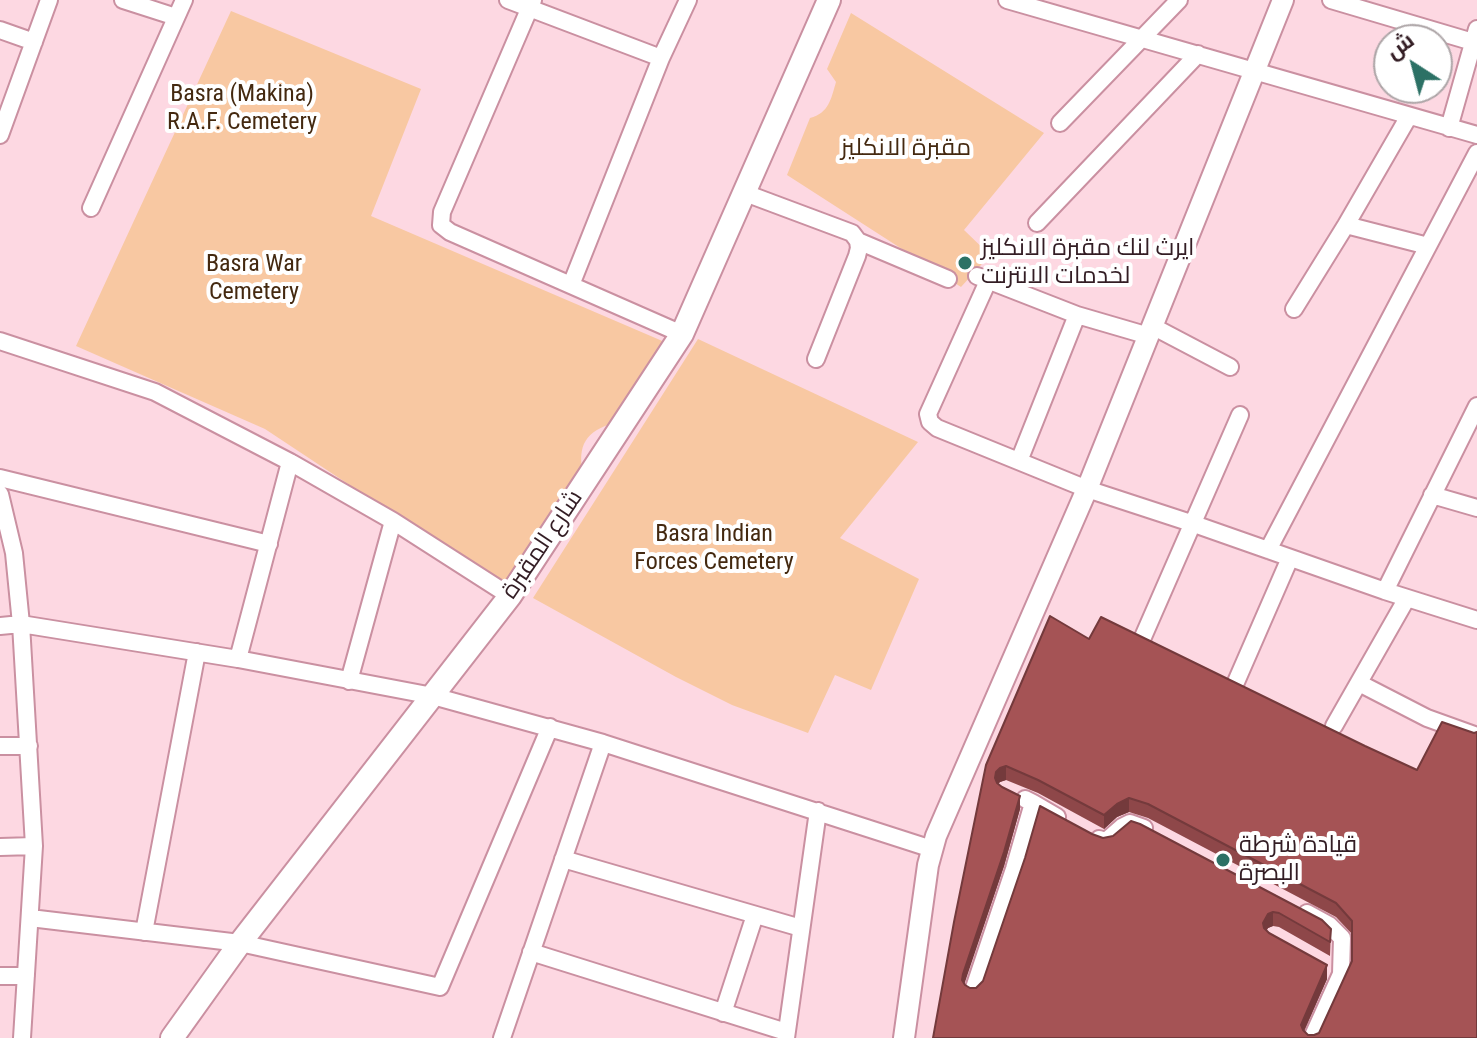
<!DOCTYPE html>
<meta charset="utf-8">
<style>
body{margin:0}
#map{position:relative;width:1477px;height:1038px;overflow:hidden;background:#fdd8e2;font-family:"Roboto Condensed",Cairo,sans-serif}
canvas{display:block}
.north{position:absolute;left:1373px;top:24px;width:80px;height:80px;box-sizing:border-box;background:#fff;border:2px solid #ada5a7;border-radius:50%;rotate:324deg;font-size:22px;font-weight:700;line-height:32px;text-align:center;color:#331d24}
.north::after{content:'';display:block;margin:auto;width:28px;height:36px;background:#2c7165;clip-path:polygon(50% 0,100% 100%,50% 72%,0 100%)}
</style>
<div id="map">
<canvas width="1477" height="1038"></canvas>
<div class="north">ش</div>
</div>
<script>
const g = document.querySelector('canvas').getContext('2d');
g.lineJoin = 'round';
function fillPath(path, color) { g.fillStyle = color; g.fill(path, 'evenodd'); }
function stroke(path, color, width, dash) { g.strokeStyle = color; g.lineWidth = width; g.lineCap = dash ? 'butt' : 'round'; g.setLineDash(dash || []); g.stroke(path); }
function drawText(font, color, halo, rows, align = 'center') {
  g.font = font + ' "Roboto Condensed",Cairo,sans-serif'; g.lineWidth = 8; g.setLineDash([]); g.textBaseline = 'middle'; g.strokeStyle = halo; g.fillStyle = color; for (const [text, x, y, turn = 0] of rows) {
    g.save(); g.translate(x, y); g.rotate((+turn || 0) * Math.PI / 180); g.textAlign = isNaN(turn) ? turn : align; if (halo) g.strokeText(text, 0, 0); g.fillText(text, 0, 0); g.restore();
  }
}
fillPath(new Path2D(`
 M231,11L421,89L371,216L667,343L614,423C586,431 577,445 583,474L505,588L265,429L76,346Z
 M851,13L1044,133L964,230L990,255L961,287L787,175L810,118C829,113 831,99 836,82L827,69Z
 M698,339L918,442L840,538L919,579L871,690L835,675L808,733L732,705L676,677L533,598Z`), '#f8c8a2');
const minor = new Path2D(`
 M123,0L176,17
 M508,0L661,58
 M533,0L442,212L441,225L450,232L682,334
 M1007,0L1477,135
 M1331,0L1473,42
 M0,30L34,42
 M1060,123L1179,0
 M1449,128L1477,29
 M0,135L49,0
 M745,193L852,233L858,241L948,279
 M91,208L184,0
 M1037,223L1198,54
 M1346,225L1428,246
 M977,276L1077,315L1149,336
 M988,281L928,414L930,422L937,428L1087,489L1194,524L1385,591L1477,620
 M571,285L661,58L688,0
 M1294,309L1346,225L1409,116
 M1152,326L1230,367
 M0,341L155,392L290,462L393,521L510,596
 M816,359L857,256L859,248L858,241
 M1019,461L1077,315
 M0,478L269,544
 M0,494L14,553L21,624L34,846L22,1038
 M1432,495L1477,508
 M1268,550L1477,153
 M1385,591L1477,406
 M0,626L21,624L238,659L433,696L603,743L932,849
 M1143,637L1240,415
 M238,659L290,462
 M349,681L393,521
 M1236,682L1290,558
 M1359,683L1427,718L1477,736
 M1334,726L1407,598
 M0,746H29
 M1033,803L1057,817
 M1099,839L1106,841L1122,827L1130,823L1144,828
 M0,847L34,846
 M563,859L801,928
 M1307,913L1329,925L1342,938L1341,974L1312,1038
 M30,918L240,943L440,987L550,727
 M144,932L197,652
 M531,952L786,1032
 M0,976H26
 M973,991L1014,869L1033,803L1025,799
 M723,1013L755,915
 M502,1038L603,743
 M786,1038L818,811`);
const tertiary = new Path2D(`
 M904,1038L928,865L936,836L1087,489L1283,0`);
const secondary = new Path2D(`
 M172,1038L240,943L510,596L682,334L829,0`);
stroke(minor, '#ca90a1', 20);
stroke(tertiary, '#ca90a1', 24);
stroke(secondary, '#ca90a1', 26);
stroke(minor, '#fff', 16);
stroke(tertiary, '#fff', 20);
stroke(secondary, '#fff', 22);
fillPath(new Path2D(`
 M1089,639L1365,746L1417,770L1474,733L1477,1038H933L986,765ZM1006,780L1038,793L1104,829L1117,817L1129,812L1148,818L1336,917L1352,934V961L1319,1033L1314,1035H1308L1304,1031L1327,979L1266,931L1268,928L1273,926L1279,927L1330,956L1331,929L1092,834L983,981L976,988H970L965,985L964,983L1004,866L1020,809L998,784L1000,782Z`), '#8e4749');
fillPath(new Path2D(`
 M1006,766V780L1000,782L996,786L995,778L996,772L1000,768Z
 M1020,796V809L1004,866L963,988V974Z
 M1129,798V812L1117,817L1104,829V815L1117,804Z
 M1273,912V926L1268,928L1263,936V923L1268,914Z
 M1327,965V979L1301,1038V1025Z`), '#743a3c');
const building = new Path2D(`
 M1050,616L1089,639L1101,617L1365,746L1417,770L1442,722L1474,733L1477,732V1038H933L954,922L986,765ZM1006,766L1038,780L1104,815L1117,804L1129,798L1148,804L1336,903L1352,921V961L1319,1033L1314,1035H1308L1303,1030L1301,1025L1327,965L1269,933L1264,928L1263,923L1268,914L1273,912L1279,913L1330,942L1331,929L1322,920L1140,824L1131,821L1113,836L1103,838L1092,834L1040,806L1025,858L983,981L976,988H970L965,985L962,980L963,974L1004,852L1020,796L1002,787L997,783L995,778L996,772L1000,768Z`);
fillPath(building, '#a55355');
stroke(building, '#743a3c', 2);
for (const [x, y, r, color] of [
 [965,263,8,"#2c7165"],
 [1223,860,8,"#2c7165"]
]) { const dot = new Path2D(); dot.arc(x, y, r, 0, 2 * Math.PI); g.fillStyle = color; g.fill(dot); stroke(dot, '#fff', 3); }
drawText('24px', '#442910', '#fff', [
 ["Basra (Makina)",242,95],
 ["R.A.F. Cemetery",242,123],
 ["مقبرة الانكليز",906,149],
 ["Basra War",254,265],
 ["Cemetery",254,293],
 ["Basra Indian",714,535],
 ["Forces Cemetery",714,563]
]);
drawText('24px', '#331d24', '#fff', [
 ["ايرث لنك مقبرة الانكليز",981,249],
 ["لخدمات الانترنت",981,277],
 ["قيادة شرطة",1239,846],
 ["البصرة",1239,874]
], 'left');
drawText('24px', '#331d24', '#fff', [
 ["شارع المقبرة",543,545,-56]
]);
</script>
